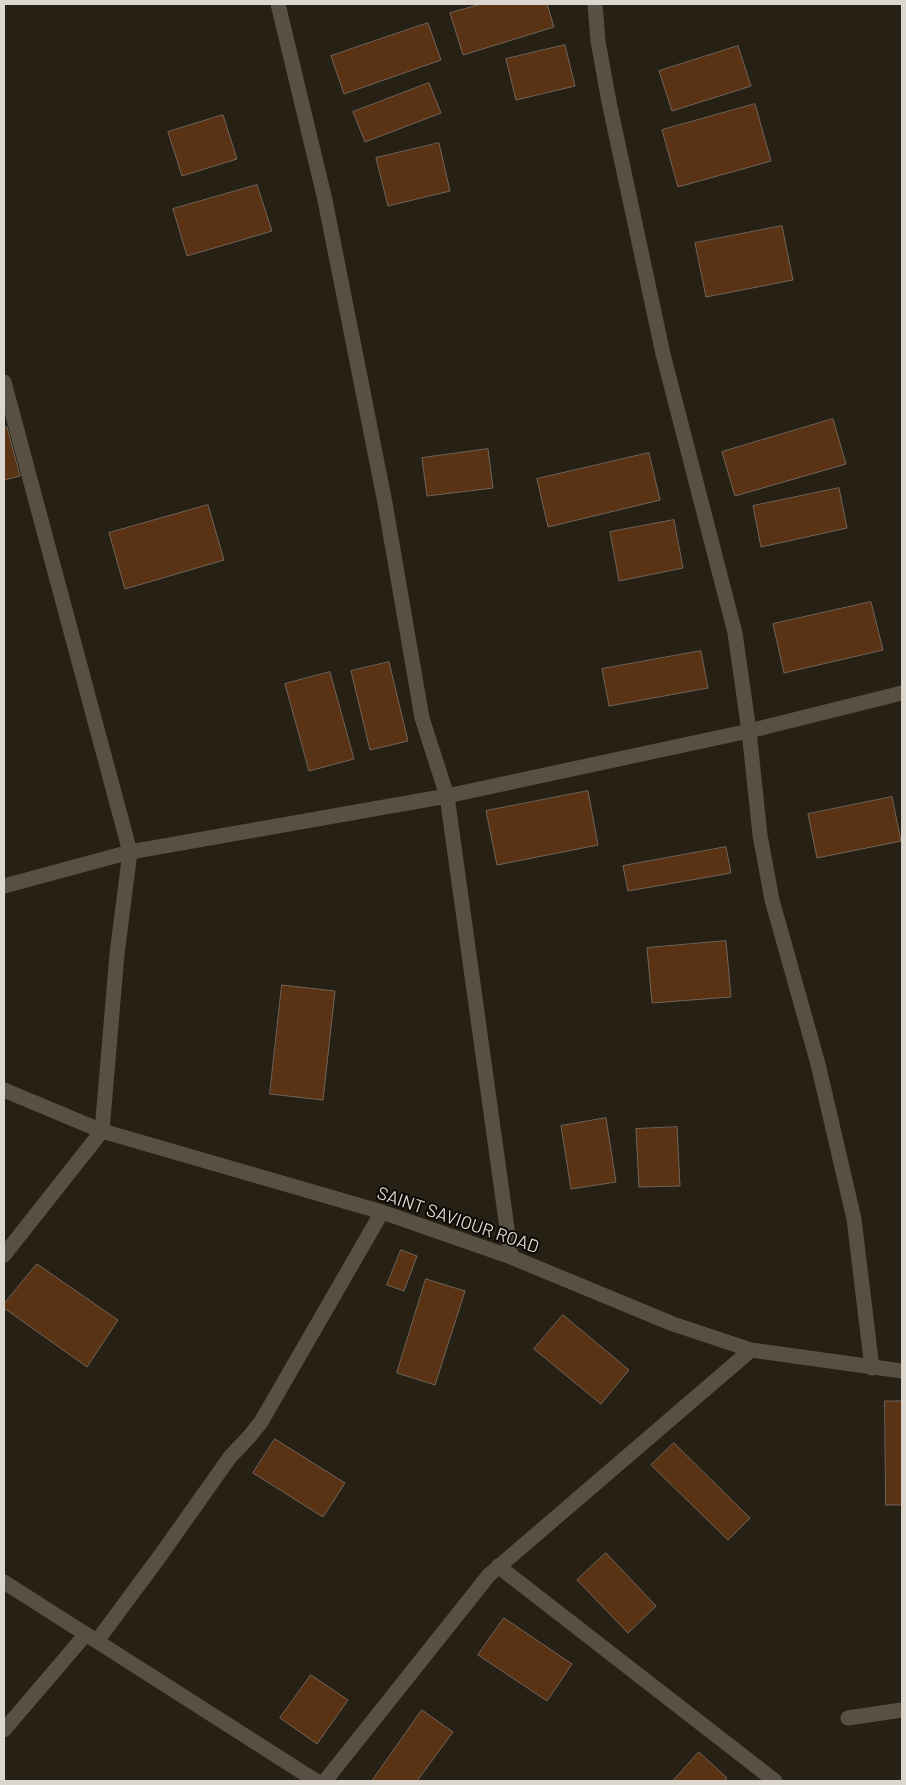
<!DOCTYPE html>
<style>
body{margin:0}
#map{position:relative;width:906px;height:1785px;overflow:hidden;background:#272014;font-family:Barlow,sans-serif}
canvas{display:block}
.frame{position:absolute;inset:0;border:5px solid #dbd7cf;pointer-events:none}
</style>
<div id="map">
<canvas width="906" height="1785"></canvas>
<div class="frame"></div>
</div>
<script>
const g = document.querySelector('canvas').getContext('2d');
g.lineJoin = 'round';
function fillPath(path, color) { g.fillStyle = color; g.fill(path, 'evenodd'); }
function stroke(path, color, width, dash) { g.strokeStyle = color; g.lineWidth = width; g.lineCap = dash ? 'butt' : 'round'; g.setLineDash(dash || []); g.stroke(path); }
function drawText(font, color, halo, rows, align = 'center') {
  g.font = font + ' Barlow,sans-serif'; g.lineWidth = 4; g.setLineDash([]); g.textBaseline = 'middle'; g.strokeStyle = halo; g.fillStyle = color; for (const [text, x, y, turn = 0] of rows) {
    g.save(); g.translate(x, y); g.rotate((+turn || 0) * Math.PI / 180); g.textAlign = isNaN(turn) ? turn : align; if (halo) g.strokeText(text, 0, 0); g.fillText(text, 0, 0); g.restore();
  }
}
const building = new Path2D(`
 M482,4H547L554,27L463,55L450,13Z
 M428,23L441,60L344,94L331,56Z
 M565,45L575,86L516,100L506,59Z
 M738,46L751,86L672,111L659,71Z
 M429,83L441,113L365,142L353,112Z
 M755,104L771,161L678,187L662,130Z
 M223,115L237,159L182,176L168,132Z
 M439,143L450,191L388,206L376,158Z
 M257,185L272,231L187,256L173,209Z
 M782,226L793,280L706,297L695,243Z
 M833,419L846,464L735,496L722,452Z
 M7,427L20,476L4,480V428Z
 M488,449L493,488L427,496L422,458Z
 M649,453L660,500L548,527L537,479Z
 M839,488L847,528L761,547L753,506Z
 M208,505L224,560L125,589L109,533Z
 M674,520L683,568L619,581L610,532Z
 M871,602L883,650L784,673L773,624Z
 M701,651L708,688L609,706L602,669Z
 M389,662L408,741L370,750L351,671Z
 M330,672L354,759L309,771L285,684Z
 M588,791L598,845L497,865L486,811Z
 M892,797L901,841L817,858L808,814Z
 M726,847L731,873L628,891L623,866Z
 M726,941L731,997L652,1003L647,948Z
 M282,985L335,991L323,1100L270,1094Z
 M606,1118L616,1182L571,1189L561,1126Z
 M677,1127L680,1186L639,1187L636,1129Z
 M401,1250L417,1256L404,1291L387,1285Z
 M37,1264L118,1320L87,1367L4,1308V1304Z
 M426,1279L465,1291L435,1385L397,1373Z
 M563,1315L629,1370L601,1404L534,1349Z
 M885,1401H902V1505H886Z
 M275,1439L345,1483L323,1517L253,1473Z
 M674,1443L750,1518L728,1540L651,1465Z
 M606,1553L656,1606L628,1633L577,1580Z
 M504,1618L572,1664L547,1701L478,1655Z
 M311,1675L348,1700L317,1744L280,1718Z
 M422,1710L453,1732L417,1781H372Z
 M699,1752L727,1778L724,1781H673Z`);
fillPath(building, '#593314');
stroke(building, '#72645a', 1);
stroke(new Path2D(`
 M278,4L325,200L385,503L422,718L447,796L511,1257
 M595,4L598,41L609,102L663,354L735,633L749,731L760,835L772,900L818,1064L854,1219L872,1368
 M4,382L130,852L117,954L102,1131L4,1255
 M4,886L130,852L447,796L749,731L902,693
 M4,1090L102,1131L382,1212L511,1257L673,1324L751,1350L902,1371
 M498,1566L775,1781
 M4,1582L316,1781
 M97,1641L160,1556L230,1457L249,1437L261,1422L382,1212
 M848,1718L902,1710
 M4,1730L86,1634
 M325,1781L489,1575L751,1350`), '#585043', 15);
drawText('18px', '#dbd7cf', '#0d0a06', [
 ["SAINT SAVIOUR ROAD",458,1220,19]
]);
</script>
